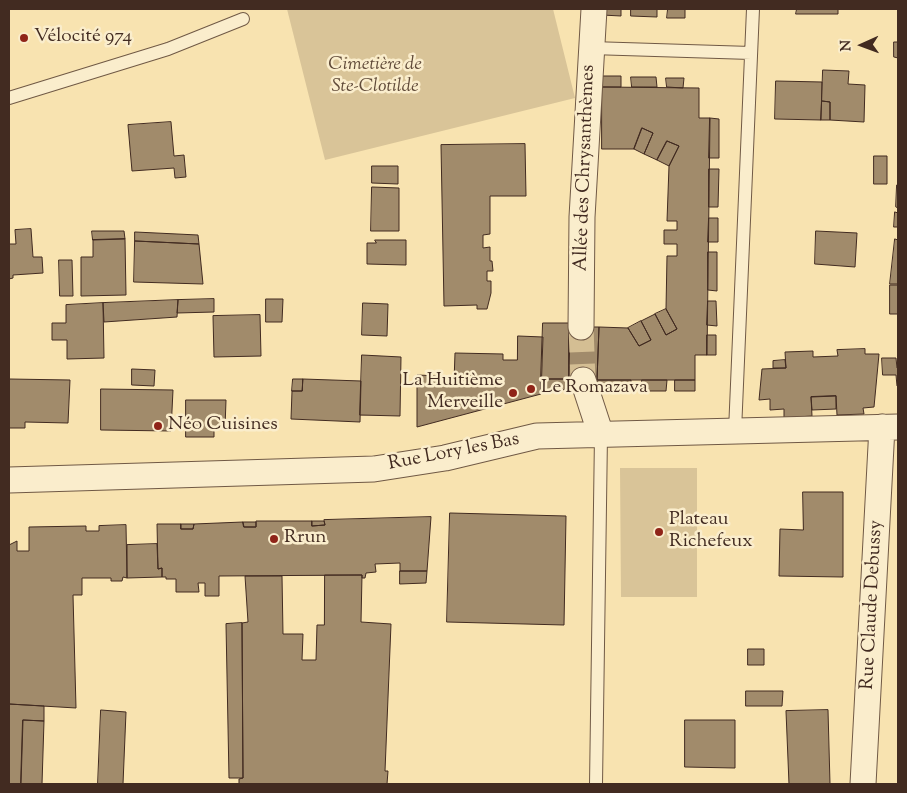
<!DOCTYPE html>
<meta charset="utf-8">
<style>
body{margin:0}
#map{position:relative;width:907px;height:793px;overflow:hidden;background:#f8e3b0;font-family:"Sorts Mill Goudy",serif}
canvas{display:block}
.frame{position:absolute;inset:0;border:10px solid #422b21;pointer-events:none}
.north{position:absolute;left:837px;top:20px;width:50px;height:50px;-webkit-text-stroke:4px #faedcc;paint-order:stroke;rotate:268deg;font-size:14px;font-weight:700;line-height:20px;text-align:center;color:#422b21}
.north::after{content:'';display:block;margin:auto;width:18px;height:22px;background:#422b21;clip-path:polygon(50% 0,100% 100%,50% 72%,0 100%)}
</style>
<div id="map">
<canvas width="907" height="793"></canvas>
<div class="frame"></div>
<div class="north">N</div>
</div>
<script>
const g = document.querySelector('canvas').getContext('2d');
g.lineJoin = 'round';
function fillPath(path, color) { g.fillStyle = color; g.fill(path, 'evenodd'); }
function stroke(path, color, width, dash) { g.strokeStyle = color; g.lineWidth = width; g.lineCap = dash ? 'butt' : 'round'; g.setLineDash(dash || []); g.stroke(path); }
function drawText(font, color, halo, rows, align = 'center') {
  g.font = font + ' "Sorts Mill Goudy",serif'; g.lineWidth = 5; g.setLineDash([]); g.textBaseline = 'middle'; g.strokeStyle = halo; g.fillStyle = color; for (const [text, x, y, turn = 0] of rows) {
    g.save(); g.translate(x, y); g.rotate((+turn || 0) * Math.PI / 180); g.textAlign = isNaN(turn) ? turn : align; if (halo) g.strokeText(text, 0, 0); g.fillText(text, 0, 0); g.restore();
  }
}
fillPath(new Path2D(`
 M287,9H553L575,98L325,160Z
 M620,468H697V597H621Z`), '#d9c498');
const building = new Path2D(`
 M602,9H621V16L602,15Z
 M631,9H657V17L631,16Z
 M668,9H685V18H667Z
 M797,9H838V14H796Z
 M894,42H898V58L894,57Z
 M823,70L849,71L848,84L865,85L864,122L830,120V102L822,101Z
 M602,76H621V87H602Z
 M631,77H656L657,87H632Z
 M666,78H684L683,88L667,87Z
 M776,81L822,82L821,120L775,119Z
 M602,87L699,88V118H710L707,355H695V380H597L599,327L628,328L639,346L651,340L641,321L655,314L666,335L677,329L666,309L667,256H677V244H664V230H677V221H667L669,166L679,146L667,141L657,160L644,154L653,133L642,128L634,149H602Z
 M822,101L830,102V120H821Z
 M710,118L719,119V158H709Z
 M171,122L174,156L184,155L186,177L175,178L174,168L132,171L128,125Z
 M642,128L653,133L644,154L634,149Z
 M667,141L679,146L669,166L657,160Z
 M525,144L526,196H490V234L483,235V248L490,247V261H492L493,271H487V281H491V293L487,309H477V305L444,306L441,145Z
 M874,156H887V184H874Z
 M372,166H398V184L372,183Z
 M709,169H719L718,207H709Z
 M897,185H898V208L896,207Z
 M372,187L399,188V231H371Z
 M895,212L898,213V227H894Z
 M709,218H718V242H708Z
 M31,229L33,257H42L43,273L13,275V278L9,279V244H16L15,230Z
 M92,231H124L125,239L93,240Z
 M816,231L857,233L855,267L815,264Z
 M135,232L198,235L199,244L135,241Z
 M125,239L126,295L81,296V257H93V240Z
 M895,239L898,240V284H890Z
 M375,240H406V265L367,264V243H376Z
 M135,241L199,244L203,284L134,282Z
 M708,252H717V291L708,290Z
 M59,260H72L73,296H60Z
 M890,285H898V314H890Z
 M214,299V312L177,313L178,300Z
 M266,299H283L282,322H266Z
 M178,300L177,317L104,322L103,303Z
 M708,301H716L717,326L707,325Z
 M103,303L104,358L67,359V340H52V323H66V305Z
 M363,303L388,304L387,336L362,335Z
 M666,309L677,329L666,335L655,314Z
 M260,315L261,356L214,357L213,316Z
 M641,321L651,340L639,346L628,328Z
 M543,323H570L569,379H541Z
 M569,327H599L597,380L569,379Z
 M707,335H716V355H707Z
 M518,336L543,337L541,394L417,427V375L441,376V382H454L455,353L503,354V360H517Z
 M865,349V354H879L874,407L863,408L864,414L837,415L836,396L811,397L812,416L784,418V409L770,410V399L759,400L762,369L786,368L785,352L813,351V357L838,356L837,350Z
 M362,355L401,357L400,416L360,415Z
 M882,358H896L897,368H898V386H897L896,375H883Z
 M785,360L786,368H773V361Z
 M132,369L155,370L154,386L132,385Z
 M9,379L70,380L68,423L25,422V428H9Z
 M293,379H303L302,391H292Z
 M303,379L361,381L360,422L291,419L292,391H302Z
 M541,379H569V390L541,389Z
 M597,380H631V391L597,390Z
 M642,380H667L666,391H642Z
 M675,380H695V391H675Z
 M101,389L173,390L171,431L101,430Z
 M836,396V409L812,410L811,397Z
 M186,400H226L225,428H214V437H186Z
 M803,492H843V577L779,576L780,529L803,530Z
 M450,513L566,516L564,625L447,622Z
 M431,517L427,571H400V563L375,564L376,572L366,573L365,578H362V575L219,576V596H205V583H198L199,592H176V579H166V577H162V568L158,569L157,524H181V529H193L194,524L243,522L244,527H256V521H312V526L325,525L324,520Z
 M312,521H324L325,525L312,526Z
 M243,522H256V527H244Z
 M181,524H194L193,529H181Z
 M126,525L127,578L123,577L122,581H111V578H82V595H73L76,708L9,704V545L17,541V551H29V527L86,526V531H99V526Z
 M157,544L158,569L162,568V577L127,578V545Z
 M400,571H427L426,583L400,584Z
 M325,575H362L361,622L391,624L385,771H388L387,784H239V779L243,778L242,623L248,622L245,576H282L283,634H303L302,660H316L317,625H324Z
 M242,623L243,778H229L226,624Z
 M748,649H764V665H748Z
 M746,691H783L782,706H746Z
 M9,704L44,706V721L23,720L21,784H9Z
 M101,710L126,712L123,784H98Z
 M828,710L830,784H789L786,711Z
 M23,720L44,721L42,784H21Z
 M685,720H735V768L685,767Z`);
fillPath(building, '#a18b6b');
stroke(building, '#422b21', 1);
stroke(new Path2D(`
 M581,327L583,380`), '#d4be93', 25, [25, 12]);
const lane = new Path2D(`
 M591,48L751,53
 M9,98L168,49L243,19
 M735,431L753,9
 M596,784L601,435`);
const street = new Path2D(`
 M581,327L582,217L594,9
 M583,380L601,435
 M9,480L374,469L445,458L537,436L898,427
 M863,784L882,427`);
stroke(lane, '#705945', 14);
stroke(street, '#705945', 27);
stroke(lane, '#faedcc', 12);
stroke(street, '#faedcc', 25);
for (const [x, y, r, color] of [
 [24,38,5,"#8f2418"],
 [531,389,5,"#8f2418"],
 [513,393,5,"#8f2418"],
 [158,426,5,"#8f2418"],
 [659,532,5,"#8f2418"],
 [274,539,5,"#8f2418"]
]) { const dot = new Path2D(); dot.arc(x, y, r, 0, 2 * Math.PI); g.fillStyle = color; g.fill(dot); stroke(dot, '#faedcc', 2); }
drawText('19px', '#422b21', '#faedcc', [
 ["Vélocité 974",34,38],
 ["La Huitième",503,382,"right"],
 ["Merveille",503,404,"right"],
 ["Le Romazava",541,389],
 ["Néo Cuisines",168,426],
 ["Plateau",669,521],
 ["Richefeux",669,543],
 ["Rrun",284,539]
], 'left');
drawText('italic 19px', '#604a39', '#faedcc', [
 ["Cimetière de",375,66],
 ["Ste-Clotilde",375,88]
]);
drawText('19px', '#422b21', '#faedcc', [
 ["Allée des Chrysanthèmes",586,168,-88],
 ["Rue Lory les Bas",454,453,-11],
 ["Rue Claude Debussy",873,605,-87]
]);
</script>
